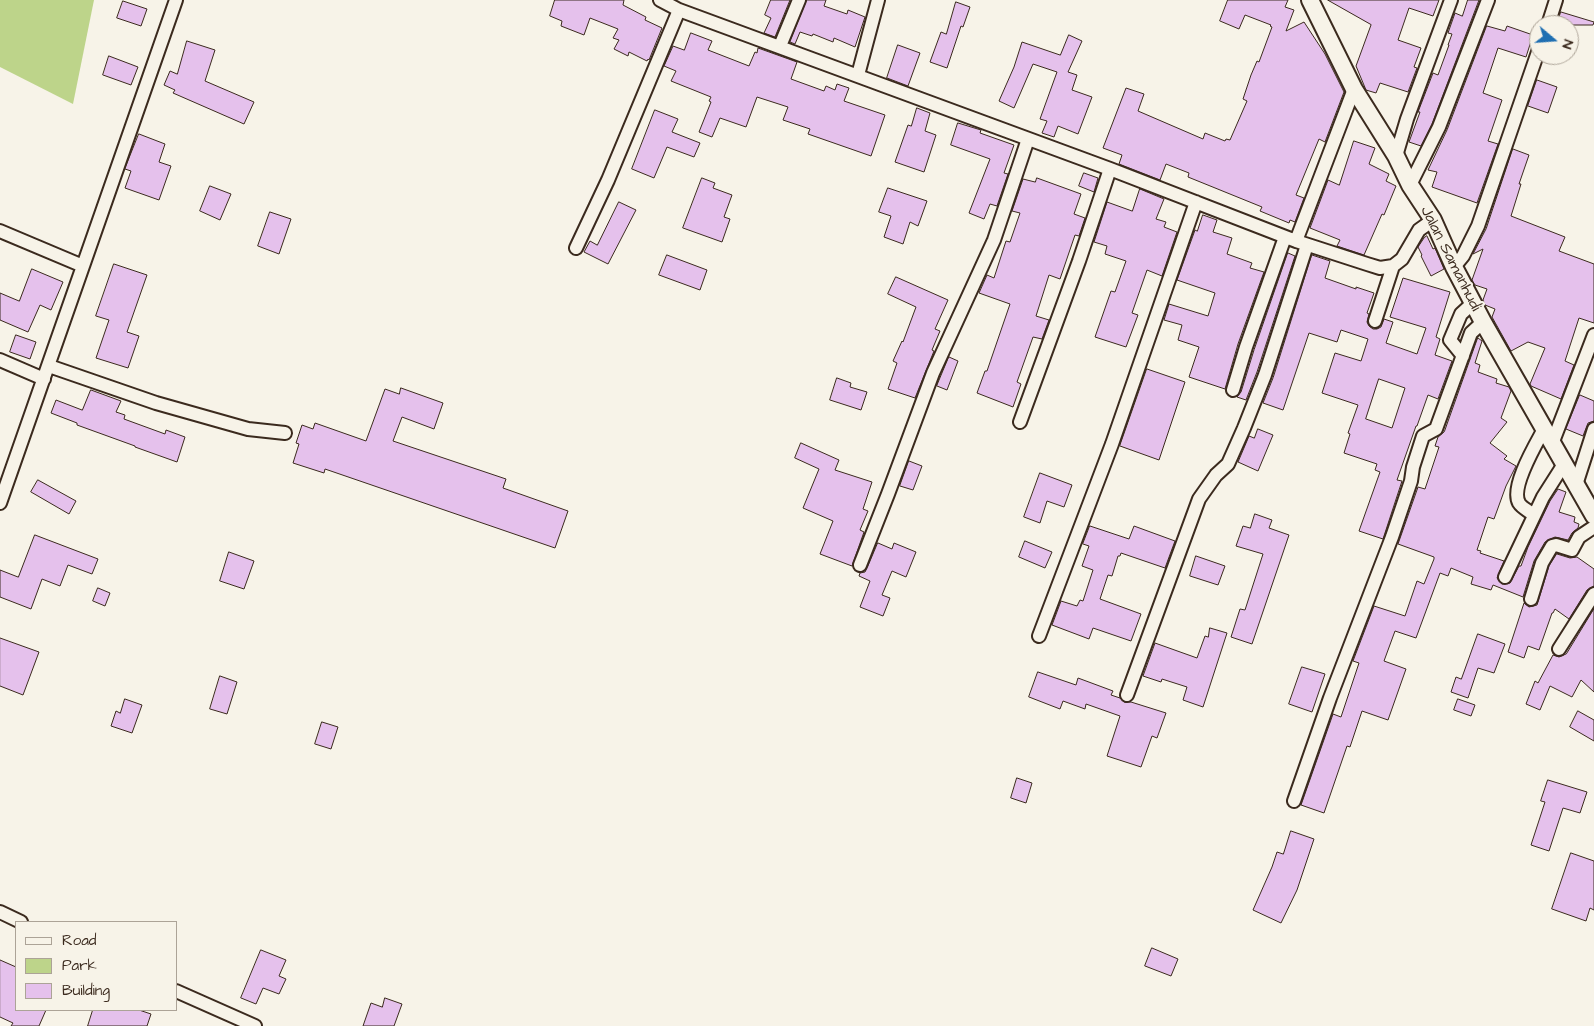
<!DOCTYPE html>
<style>
body{margin:0}
#map{position:relative;width:1594px;height:1026px;overflow:hidden;background:#f7f3e8;font-family:"Architects Daughter",sans-serif}
canvas{display:block}
.legend{position:absolute;left:15px;top:921px;width:162px;height:90px;box-sizing:border-box;background:#f7f3e8;border:1px solid #aca397;margin:0;padding:6px 9px;list-style:none;font-size:15px;color:#3b2a1e}
.legend li{display:flex;align-items:center;gap:10px;height:25px}
.legend b{width:25px;border:1px solid #aca397}
.north{position:absolute;left:1529px;top:15px;width:50px;height:50px;box-sizing:border-box;background:#f7f3e8;border:1px solid #aca397;border-radius:50%;rotate:108deg;font-size:14px;font-weight:700;line-height:20px;text-align:center;color:#3b2a1e}
.north::after{content:'';display:block;margin:auto;width:18px;height:22px;background:#1f6fb2;clip-path:polygon(50% 0,100% 100%,50% 72%,0 100%)}
</style>
<div id="map">
<canvas width="1594" height="1026"></canvas>
<ul class="legend">
<li><b style="height:6px;background:#f7f3e8"></b>Road</li>
<li><b style="height:14px;background:#bdd48a"></b>Park</li>
<li><b style="height:14px;background:#e5c1ec"></b>Building</li>
</ul>
<div class="north">N</div>
</div>
<script>
const g = document.querySelector('canvas').getContext('2d');
g.lineJoin = 'round';
function fillPath(path, color) { g.fillStyle = color; g.fill(path, 'evenodd'); }
function stroke(path, color, width, dash) { g.strokeStyle = color; g.lineWidth = width; g.lineCap = dash ? 'butt' : 'round'; g.setLineDash(dash || []); g.stroke(path); }
function drawText(font, color, halo, rows, align = 'center') {
  g.font = font + ' "Architects Daughter",sans-serif'; g.lineWidth = 4.5; g.setLineDash([]); g.textBaseline = 'middle'; g.strokeStyle = halo; g.fillStyle = color; for (const [text, x, y, turn = 0] of rows) {
    g.save(); g.translate(x, y); g.rotate((+turn || 0) * Math.PI / 180); g.textAlign = isNaN(turn) ? turn : align; if (halo) g.strokeText(text, 0, 0); g.fillText(text, 0, 0); g.restore();
  }
}
fillPath(new Path2D(`
 M0,0H94L73,104L0,67Z`), '#bdd48a');
const building = new Path2D(`
 M555,0H624L623,5L646,17L645,20L662,28L649,60L648,59L647,61L629,52L628,56L614,49L619,40L613,38L618,29L590,18L584,35L561,26L562,21L550,16Z
 M771,0H790L775,37L764,33L771,18L765,15Z
 M807,0H826L824,6L847,14L848,10L865,17L855,47L834,38L833,42L813,34L812,36L800,32L795,44L790,42Z
 M1228,0H1288L1285,7L1294,10L1286,31L1304,22L1325,54L1344,92L1325,142L1319,139L1296,195L1304,198L1295,222L1290,220L1289,223L1260,211L1262,207L1188,177L1189,173L1166,164L1160,180L1119,164L1122,155L1103,148L1126,88L1144,94L1138,111L1203,139L1205,133L1225,141L1226,139L1230,140L1247,101L1243,99L1251,75L1257,61L1259,62L1272,27L1270,26L1271,25L1245,15L1239,29L1220,21Z
 M1328,0H1439L1433,16L1409,8L1398,40L1421,48L1414,67L1417,68L1408,92L1380,83L1376,93L1366,90L1356,66L1371,25Z
 M1468,0H1479L1432,124L1421,146L1409,142L1420,112H1418L1433,73L1438,75L1449,45H1448L1452,34L1448,33L1455,13L1462,16Z
 M123,1L147,9L141,26L117,18Z
 M956,2L970,7L963,27L961,26L947,68L930,62L941,32L946,34Z
 M1561,12L1594,22L1593,25H1557Z
 M1487,26L1505,31L1507,26L1533,35L1526,57L1498,48L1483,93L1502,100L1488,141L1498,144L1477,203L1432,187L1437,172L1428,170L1447,130Z
 M691,33L712,41L708,50L749,66L755,52L757,53L758,48L797,62L791,79L824,91L826,86L835,90L837,84L849,88L844,101L885,115L871,156L808,134L810,129L783,120L788,107L757,97L746,127L720,118L712,137L699,132L711,102L709,101L711,97L671,81L676,71L664,66L673,46L684,50Z
 M1069,35L1082,41L1068,72L1077,75L1072,90L1092,97L1078,134L1058,126L1054,137L1042,133L1047,121L1040,119L1057,72L1033,64L1014,108L999,101L1014,67L1022,42L1060,55Z
 M187,41L215,50L205,81L254,102L244,124L173,93L175,90L164,85L170,71L177,74Z
 M898,45L920,53L908,86L887,78Z
 M109,56L138,67L131,85L103,75Z
 M1537,80L1557,87L1548,113L1528,106Z
 M917,108L930,113L925,131L936,135L924,172L895,162L908,125L911,126Z
 M655,110L678,119L672,132L700,143L694,157L667,147L654,178L632,169Z
 M958,123L981,130L980,133L1014,145L1004,173L1008,174L997,206L990,204L984,219L969,213L990,159L951,145Z
 M139,134L165,144L159,162L171,166L159,200L125,188L131,171L125,169Z
 M1354,141L1375,148L1369,164L1389,174L1386,181L1396,186L1384,215L1382,214L1364,255L1337,246L1340,240L1310,228L1328,180L1339,185Z
 M1513,149L1529,155L1519,184H1521L1511,216L1565,237L1559,251L1594,264V323L1579,318L1565,361L1574,365L1561,399L1531,386L1530,384L1545,348L1528,342L1511,351L1492,317L1495,309L1485,305L1483,300L1487,289L1475,285L1472,280L1483,249L1473,254L1486,229Z
 M1084,173L1098,178L1094,192L1079,186Z
 M702,178L715,183L713,188L732,195L724,217L730,219L722,242L683,228Z
 M1037,178L1081,194L1074,214L1085,218L1079,236L1075,235L1060,279L1049,275L1036,316L1049,320L1042,339L1033,337L1017,382L1021,384L1013,407L977,393L985,371H987L1010,304L979,293L987,275L994,278L1006,241L1010,242L1020,213L1012,211L1023,179L1035,182Z
 M210,186L231,194L220,220L200,211Z
 M888,188L927,201L918,226L910,222L903,244L884,237L891,216L879,212Z
 M1140,189L1164,199L1156,219L1166,222L1164,227L1177,232L1162,276L1147,270L1132,313L1138,315L1126,347L1095,337L1111,291L1115,292L1126,261L1105,254L1107,246L1094,242L1107,202L1132,211Z
 M619,202L636,210L608,264L584,252L590,241L597,245Z
 M270,212L291,219L279,254L258,246Z
 M1203,215L1217,220L1213,232L1232,238L1227,254L1252,263L1250,268L1264,272L1238,344L1225,389L1189,377L1199,347L1178,340L1182,325L1164,320L1169,304L1208,316L1215,293L1177,280L1195,230L1197,231Z
 M1427,236L1433,249L1435,248L1444,269L1431,276L1421,256L1422,255L1418,247L1424,238Z
 M1288,253L1295,256L1257,372L1246,400L1237,397L1241,392L1254,350Z
 M667,255L707,270L700,290L659,275Z
 M1312,255L1330,261L1325,278L1356,289V287L1374,293L1367,313L1369,314L1367,322L1369,326L1373,329H1377L1381,327L1384,319L1393,322L1386,343L1417,354L1426,328L1390,317L1403,278L1450,292L1436,337L1440,339L1435,355L1452,361L1438,399L1428,395L1417,426H1416L1397,480L1402,481L1383,539L1359,531L1380,472L1375,470L1377,464L1344,453L1350,434L1348,433L1358,405L1322,393L1335,353L1361,361L1368,339L1341,330L1337,342L1309,333L1283,410L1263,403L1273,378ZM1379,379L1405,388L1392,428L1366,419Z
 M114,264L147,275L127,332L139,336L128,368L96,358L109,320L96,316Z
 M32,269L63,282L51,310L40,305L28,332L0,320V293L19,301Z
 M896,277L948,300L935,329L940,331L932,350L934,351L915,398L888,389L897,363L893,361L902,341L903,342L916,307L888,294Z
 M16,335L36,342L30,359L10,352Z
 M1478,338L1482,341L1475,363L1480,365L1478,372L1497,379L1496,383L1509,387L1511,391L1501,418L1507,422L1490,443L1507,456L1504,459L1516,466L1506,486L1494,519L1488,517L1477,550L1481,551L1480,553L1504,561L1497,578L1502,584L1510,583L1519,566H1521L1528,547L1550,501L1558,489L1566,492L1559,512L1575,517L1574,522L1579,524L1578,528L1572,533L1568,540L1555,537L1545,542L1534,561L1523,597L1493,585L1491,590L1471,584L1473,577L1451,568L1448,576L1440,573L1416,638L1395,631L1384,661L1406,669L1388,720L1362,711L1350,747L1347,746L1324,813L1301,805L1333,714L1341,717L1359,663L1353,661L1374,606L1405,616L1417,581L1424,584L1434,559V557L1398,544L1418,487L1425,489L1439,447L1435,446L1438,437L1444,432Z
 M949,357L958,361L947,390L937,386Z
 M1147,369L1185,382L1159,460L1120,446Z
 M837,378L851,383L850,387L867,392L861,410L830,400Z
 M401,388L443,403L434,429L402,417L393,441L506,479L503,488L568,511L555,548L325,469L324,473L293,463L299,444L296,443L302,425L313,429L315,423L366,441L385,389L399,394Z
 M91,390L121,401L116,412L125,415L124,419L165,434L166,430L185,437L177,462L135,447V446L77,425V423L51,413L56,400L82,410Z
 M1580,395L1594,401V421L1588,423L1583,436L1566,429Z
 M1258,429L1273,435L1258,471L1238,462L1249,436L1254,438Z
 M801,443L839,460L835,470L872,482L863,509L868,511L860,530L864,532L852,566L820,554L833,521L803,508L819,469L795,458Z
 M909,461L922,466L913,490L900,486Z
 M1040,473L1072,485L1064,507L1047,501L1040,523L1024,517Z
 M38,480L76,501L69,514L31,492Z
 M1255,514L1272,520L1269,528L1289,535L1252,644L1231,637L1240,609L1245,610L1263,554L1236,546L1243,526L1250,528Z
 M1090,526L1129,539L1134,526L1175,541L1165,568L1121,553L1120,556H1118L1112,576L1108,575L1100,599L1141,614L1131,641L1093,628L1089,639L1052,625L1061,601L1077,606L1080,600L1083,601L1093,570L1082,566L1089,546L1083,544Z
 M35,535L98,559L92,574L68,565L60,586L42,579L31,609L0,597V570L18,577Z
 M1025,541L1052,552L1045,568L1019,557Z
 M878,543L892,549L894,543L916,552L906,577L892,571L882,595L890,598L883,616L860,607L870,581L859,576L860,573L865,572L867,568Z
 M229,552L254,561L244,589L220,581Z
 M1557,554L1570,558L1577,557L1594,569V586L1587,590L1569,619L1555,609L1553,613H1552L1539,650L1528,646L1524,658L1508,652L1524,603L1529,607L1537,605L1549,566Z
 M1196,556L1225,566L1218,585L1190,576Z
 M98,588L110,593L105,606L93,601Z
 M1594,609V692L1581,680L1572,697L1550,686L1540,710L1526,704L1535,681L1538,683L1553,655L1559,657L1566,654Z
 M1210,628L1227,633L1203,707L1183,700L1187,687L1162,679L1161,682L1143,676L1155,643L1197,658L1205,636L1208,637Z
 M1478,634L1505,644L1494,673L1478,668L1468,698L1451,692L1456,677L1461,679Z
 M0,638L39,652L23,695L0,686Z
 M1302,667L1325,674L1312,712L1289,704Z
 M1038,672L1076,685L1078,678L1113,691L1111,695L1120,698L1124,702H1131L1166,713L1157,738L1152,736L1141,767L1107,756L1120,716L1086,704L1085,709L1063,701L1060,709L1029,697Z
 M220,676L237,682L227,714L210,709Z
 M125,699L142,705L132,733L111,726L116,711L120,713Z
 M1458,699L1475,705L1471,716L1454,710Z
 M1578,711L1594,720V741L1570,727Z
 M322,722L338,727L331,749L315,744Z
 M1017,778L1032,783L1026,803L1011,798Z
 M1548,780L1587,792L1580,813L1563,808L1549,851L1531,845L1545,802L1541,801Z
 M1291,831L1314,839L1297,890L1281,923L1253,910L1272,867L1277,852L1283,854Z
 M1571,853L1594,861V910L1590,908L1586,921L1552,909Z
 M1152,948L1178,959L1171,976L1145,966Z
 M261,950L286,960L279,976L286,979L279,994L263,988L256,1004L241,998Z
 M0,960L16,967V1010H46L39,1026H11L13,1023L0,1017Z
 M385,998L402,1004L394,1026H363L371,1003L382,1007Z
 M93,1010H139L151,1014L147,1026H88Z`);
fillPath(building, '#e5c1ec');
stroke(building, '#3b2a1e', 1);
const minor = new Path2D(`
 M660,0L679,10L1110,169L1296,241L1367,264L1380,268L1393,266L1402,259L1419,230L1433,220
 M1548,25L1556,0
 M780,46L799,0
 M858,75L878,0
 M1396,156L1407,119L1451,0
 M1410,185L1439,127L1488,0
 M0,231L83,266L0,503
 M1296,241L1354,89
 M576,248L608,180L679,10
 M83,266L176,0
 M1454,267L1463,256L1478,226L1539,49
 M1375,321L1393,266
 M1463,356L1450,340L1461,314L1473,303
 M0,360L44,379
 M49,366L156,403L248,429L285,433
 M1233,390L1246,347L1285,237
 M1020,422L1079,261L1110,169
 M1552,444L1594,335
 M1576,485L1594,429
 M1534,515C1529,511 1522,508 1519,503C1510,487 1536,444 1544,429
 M860,565L888,494L933,373L994,240L1028,139
 M1505,577L1543,497L1564,464
 M1531,599L1542,563L1552,546L1556,545L1572,550L1579,537L1594,527
 M1039,636L1112,444L1196,202
 M1559,649L1594,594
 M1127,695L1199,499L1216,475L1228,464L1244,428L1265,375L1307,245
 M1294,801L1330,698L1392,537L1411,481L1413,467L1423,436L1436,429L1471,333L1483,322
 M0,912L21,922
 M176,991L255,1026`);
const tertiary = new Path2D(`
 M1310,0L1354,89L1396,156L1410,185L1433,220L1454,267L1483,322L1594,516`);
stroke(minor, '#3b2a1e', 16);
stroke(tertiary, '#3b2a1e', 20);
stroke(minor, '#f7f3e8', 12);
stroke(tertiary, '#f7f3e8', 16);
drawText('16px', '#3b2a1e', '#f7f3e8', [
 ["Jalan Samanhudi",1450,259,63]
]);
</script>
